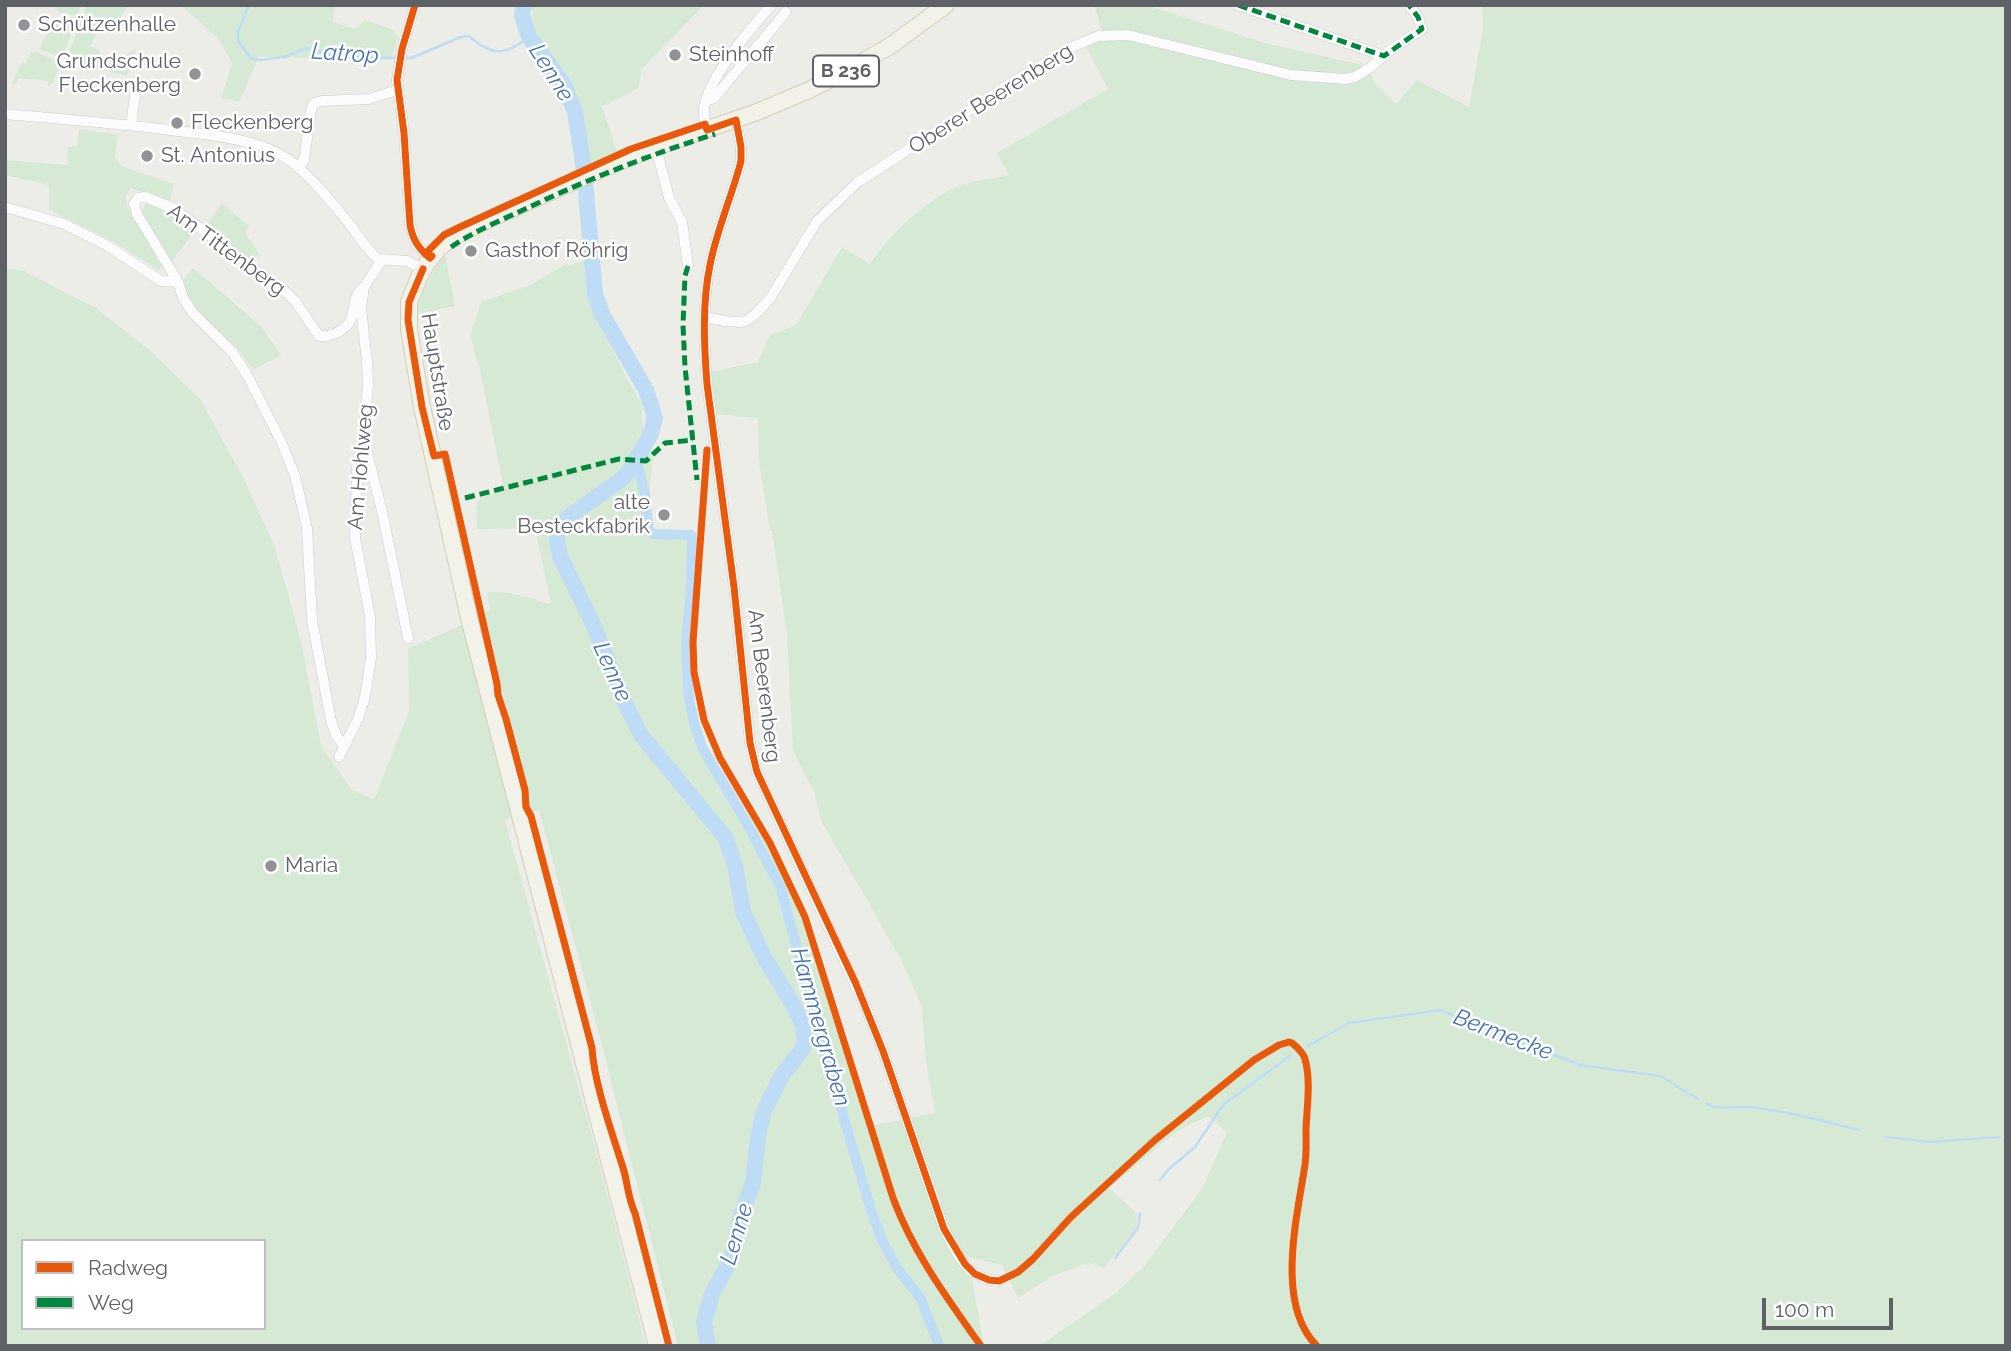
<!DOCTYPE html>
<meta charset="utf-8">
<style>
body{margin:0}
#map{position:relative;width:2011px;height:1351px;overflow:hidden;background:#edede8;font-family:Raleway,sans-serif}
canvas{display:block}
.frame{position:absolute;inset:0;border:7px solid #5e6166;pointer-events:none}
.legend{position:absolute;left:21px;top:1239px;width:245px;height:91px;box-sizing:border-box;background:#fff;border:2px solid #bfc0c2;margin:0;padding:9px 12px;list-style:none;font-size:21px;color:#5e6166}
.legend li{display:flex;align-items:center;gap:14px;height:35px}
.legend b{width:35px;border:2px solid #bfc0c2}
.scale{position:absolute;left:1762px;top:1298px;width:131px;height:32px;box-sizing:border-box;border:4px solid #5e6166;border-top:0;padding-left:9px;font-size:21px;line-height:24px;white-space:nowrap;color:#5e6166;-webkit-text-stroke:5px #fff;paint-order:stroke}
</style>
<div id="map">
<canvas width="2011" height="1351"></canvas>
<div class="frame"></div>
<ul class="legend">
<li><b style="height:9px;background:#e8590c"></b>Radweg</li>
<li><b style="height:9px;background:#00873e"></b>Weg</li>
</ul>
<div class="scale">100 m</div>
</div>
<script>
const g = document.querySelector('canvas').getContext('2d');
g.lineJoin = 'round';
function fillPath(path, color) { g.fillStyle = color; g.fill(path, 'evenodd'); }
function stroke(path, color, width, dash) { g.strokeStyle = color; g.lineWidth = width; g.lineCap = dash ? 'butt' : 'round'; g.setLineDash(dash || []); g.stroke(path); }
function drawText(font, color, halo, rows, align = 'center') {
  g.font = font + ' Raleway,sans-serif'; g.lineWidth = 5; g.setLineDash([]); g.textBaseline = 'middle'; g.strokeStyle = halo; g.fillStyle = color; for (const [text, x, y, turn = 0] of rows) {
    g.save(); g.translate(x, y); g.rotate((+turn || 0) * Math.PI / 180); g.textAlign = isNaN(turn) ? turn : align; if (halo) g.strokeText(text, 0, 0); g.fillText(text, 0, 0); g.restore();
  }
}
fillPath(new Path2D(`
 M57,5H81L78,16L59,12L55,8Z
 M87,5H119L126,8L116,26L103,20L90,46L100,51V59L121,69L128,53L136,49L127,76L66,61Z
 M180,5H335L333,22L354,29L366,20L392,30L398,37L391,60L259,57L239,102L221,98L232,63L218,38Z
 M532,5H704L641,70L639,88L602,106L617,152L587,165L580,113L569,82L533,33Z
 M1094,5H1146L1265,43L1367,66L1375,83L1396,104L1417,80L1469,107L1483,29L1482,5H2006V1346H1039L1116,1293L1144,1266L1202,1189L1227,1132L1208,1116L1177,1131L1109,1188L1137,1214L1136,1229L1104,1268L1088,1263L1053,1276L1018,1298L1002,1265L968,1257L984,1346H678L598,1030L539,810L505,820L595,1148L646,1346H5V268L24,271L96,308L152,352L200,399L242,475L275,547L302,645L321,746L351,789L374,800L409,711L408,648L445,633L490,610L487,592C514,591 527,598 551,604L535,528L477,529L476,506L481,497L504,490L480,370L470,336L481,302L531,285L563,266L584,261L602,327L626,377L642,405V423L653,458L647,513L648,529L654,534L691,535V589L686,645L689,699L695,726L702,747L736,804L770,843L792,892L812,942L870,1126L935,1113L926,1062L922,1007L903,964L866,898L822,823L814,792L793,751L787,636L772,531H770L759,461L758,418L716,414L710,372L758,362L769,336L796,325L842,247L870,264C888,236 921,205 950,190C963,182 993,179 1009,175L997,153L1108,89L1084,43L1103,34ZM23,1241H264V1328H23Z
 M53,18L74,26L62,58L40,49Z
 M31,52H37L61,63L53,82L48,87V81L19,78L16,84L12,83L22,62L26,63Z
 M79,129L118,135L115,157L123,167L174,184L169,202L131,188L126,196L127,206L163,265L158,270L111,240L49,210V185L5,175V160L67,165L68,147L77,146Z
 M146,202L172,215L194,232L171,262L142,214Z
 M222,203L249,226L245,233L259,254L250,261L205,227Z
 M445,255L455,306L415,314C422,293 430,273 445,255Z
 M193,268L262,327L281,355L253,370L239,350L195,308L188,297L183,281Z`), '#d6e9d5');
stroke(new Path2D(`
 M249,5L238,32V41L251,58L260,60L285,57L306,48L340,57L398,58
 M405,58H411L461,37L469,36C492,56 505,56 529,37
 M1308,1046L1349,1023L1440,1010L1580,1065L1660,1076L1698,1099
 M1706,1104C1720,1111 1734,1106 1749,1107C1787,1111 1823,1121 1859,1130
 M1886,1137L1931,1142L2000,1137
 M1160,1180L1169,1169L1195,1147L1223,1105L1291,1055
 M1115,1258L1138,1228L1140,1213`), '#bedcf5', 2.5);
stroke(new Path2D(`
 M639,454L638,466L645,495L649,531L654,534L691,535L692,538L691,589L686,645L689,699L695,726L702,747L746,822L780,886L846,1126L871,1210L882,1240L897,1268L921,1299L939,1346`), '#bedcf5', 10);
stroke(new Path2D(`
 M524,5L522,15L529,37L564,85L575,112L584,170L595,294L602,314L646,390L655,418L650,436L629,471L622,479L571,515L559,527L557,541L560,556L593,624L623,699L641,735L725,837L735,865L743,912L764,957L794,1006L803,1026L805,1043L800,1053L782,1075L764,1111L758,1137L753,1183L741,1216L732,1257L712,1294L704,1322L708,1346`), '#bedcf5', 16);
const street = new Path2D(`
 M415,5L402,49L397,80L404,133L410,225L416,244L430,258
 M1238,5L1384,56
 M705,101L714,98L720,91L786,12
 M5,114C60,119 115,123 170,130C208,135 263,138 293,163C315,181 333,204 351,226C359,237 367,250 378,259L407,261L423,269
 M736,120L741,147V161C732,196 717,229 710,265C702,303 704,345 707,384L734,587L750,743L757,772L866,1008L883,1051L944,1229L960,1258L971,1271L985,1279L999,1281
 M131,125L137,81
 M707,130C705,123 703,116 704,108C709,76 750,30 771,5
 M656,147L669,198L682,222L688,266
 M298,168L304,160L311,110L314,103L322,101L369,99L397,90
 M5,207L64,224L108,246L161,281L178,282
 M705,317L725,321L740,322L746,321L758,312L771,297L817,221L858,182L1013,82L1072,47L1098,36L1128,35L1291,75L1345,79L1355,77L1371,67L1389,51L1422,29L1418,17L1409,5
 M364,441L382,511L408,638
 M344,746L336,735L331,721L312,620L307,528L295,476L281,441L247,375L233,353L192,312L183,298L178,282L137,214L134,203L138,198L145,197L173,208L288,294L295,301L319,336C325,337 329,336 336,333C363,321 346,301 364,287
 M339,757L358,719L365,697L371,658L370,616L355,538L357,467L363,437L368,386L367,362L361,308L364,287L382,260`);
const primary = new Path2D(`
 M657,1346L469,618L422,407L409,329V302L419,277L427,263L439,248L457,235L494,217L602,169L656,147L757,112L809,90L854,67L890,46L946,5`);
stroke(street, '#cacbca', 11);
stroke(primary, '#d4ceb8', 18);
stroke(street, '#fcfcfc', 10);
stroke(primary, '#f3f2e9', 16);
stroke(new Path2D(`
 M1238,5L1384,56L1422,29L1418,17L1409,5
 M451,247C473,232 499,221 523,210C586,180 649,155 715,134
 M688,266L685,276L683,325L685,367L697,480
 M465,498L619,459L646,461L665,443L693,440`), '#00873e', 5, [10, 5]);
stroke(new Path2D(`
 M415,5L402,49L397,80L404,133L410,225C413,240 418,248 430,258L432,256
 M425,254L444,235L460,227L631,149L705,124L707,130L736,120L741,147V161C732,196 717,229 710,265C702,303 704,345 707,384L734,587L750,743L757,772L856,984L883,1051L944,1229L965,1264L975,1274L989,1280L999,1281L1018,1272L1033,1259L1071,1217L1155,1140L1254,1060L1279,1045L1289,1042
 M423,269L409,302L408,320L422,407L434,456L445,454L497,684L498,695L506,719L525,790L526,807L531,816L592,1048C594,1084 613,1135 624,1171C628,1186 628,1198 635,1213L669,1346
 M707,450L693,642L694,672L704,720L720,758L770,843L805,917L893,1198C914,1254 947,1298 981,1346
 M1292,1043C1297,1047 1303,1052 1305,1059C1311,1080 1307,1107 1306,1129C1306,1143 1307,1157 1304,1171C1296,1222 1276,1306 1317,1346`), '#e8590c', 7);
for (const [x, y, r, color] of [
 [24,25,7,"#909294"],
 [675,55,7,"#909294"],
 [195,74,7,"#909294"],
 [177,123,7,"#909294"],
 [147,156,7,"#909294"],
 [471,251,7,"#909294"],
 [664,515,7,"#909294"],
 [271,866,7,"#909294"]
]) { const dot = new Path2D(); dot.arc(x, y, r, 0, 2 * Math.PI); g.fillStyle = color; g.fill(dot); stroke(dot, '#fff', 2.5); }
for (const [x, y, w] of [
 [846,71,66]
]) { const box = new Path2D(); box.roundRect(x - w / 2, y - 15.5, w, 31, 5); g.fillStyle = '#fff'; g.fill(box); stroke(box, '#5e6166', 2); }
drawText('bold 19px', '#5e6166', null, [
 ["B 236",846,71]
]);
drawText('21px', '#5e6166', '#fff', [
 ["Schützenhalle",38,25],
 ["Steinhoff",689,55],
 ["Grundschule",181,62,"right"],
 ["Fleckenberg",181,86,"right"],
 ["Fleckenberg",191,123],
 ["St. Antonius",161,156],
 ["Gasthof Röhrig",485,251],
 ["alte",650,503,"right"],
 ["Besteckfabrik",650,527,"right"],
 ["Maria",285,866]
], 'left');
drawText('21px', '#5e6166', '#fff', [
 ["Oberer Beerenberg",991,99,-32],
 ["Am Tittenberg",226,250,36],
 ["Hauptstraße",437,372,81],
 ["Am Hohlweg",361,467,-85],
 ["Am Beerenberg",764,686,83]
]);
drawText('italic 23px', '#4674ae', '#fff', [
 ["Latrop",345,54,4],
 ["Lenne",551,73,58],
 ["Lenne",612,672,66],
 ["Hammergraben",820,1027,74],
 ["Bermecke",1503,1035,21],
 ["Lenne",737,1234,-73]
]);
</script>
